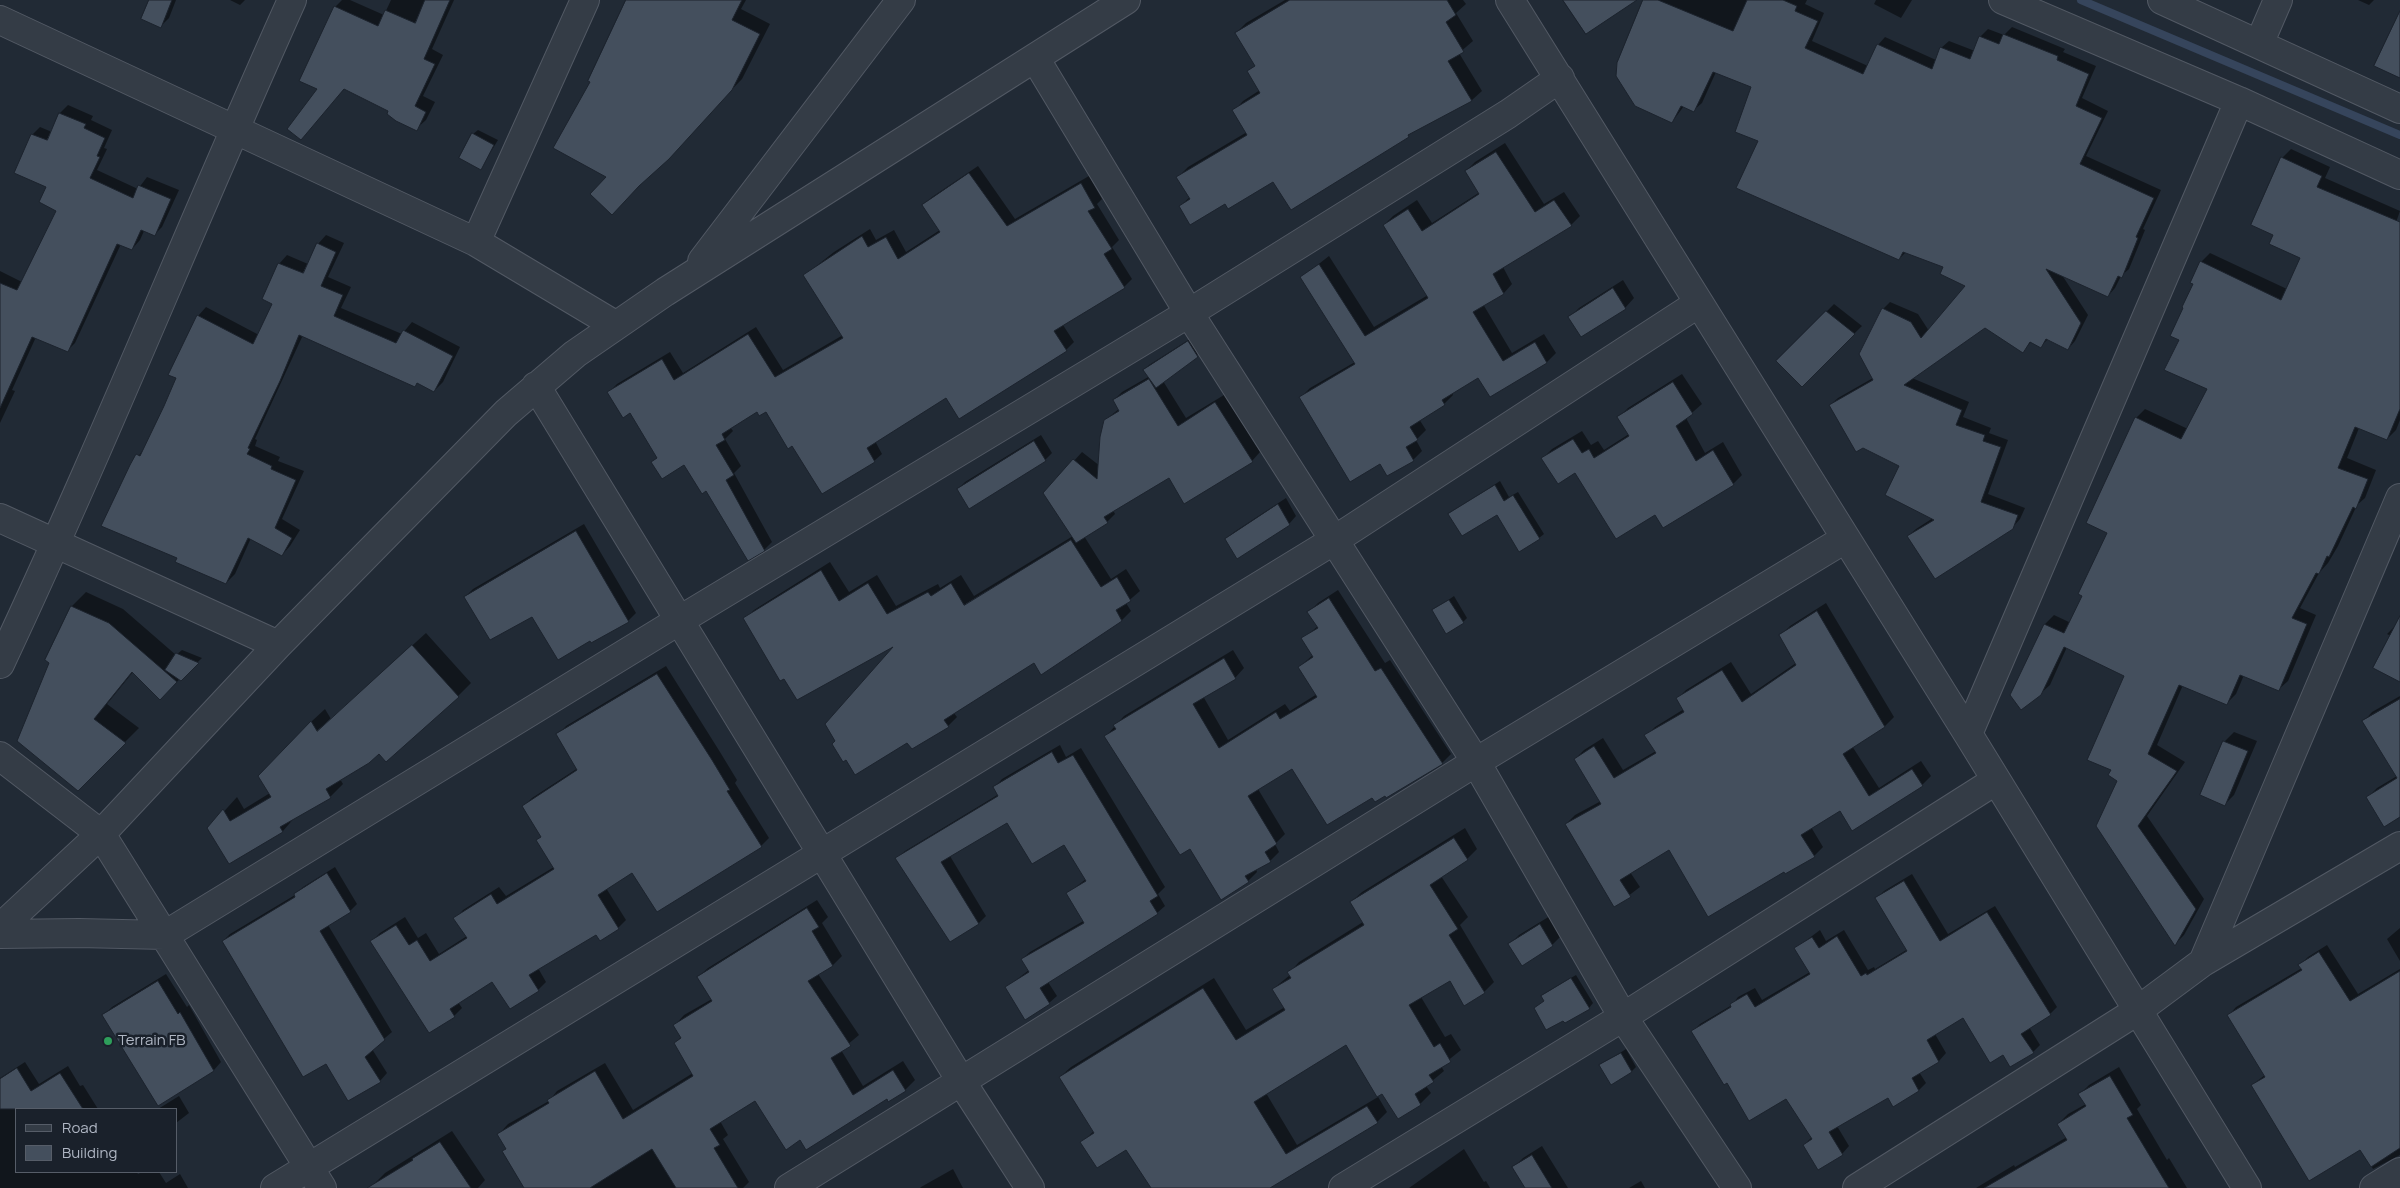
<!DOCTYPE html>
<style>
body{margin:0}
#map{position:relative;width:2400px;height:1188px;overflow:hidden;background:#212a35;font-family:Manrope,sans-serif}
canvas{display:block}
.legend{position:absolute;left:15px;top:1108px;width:162px;height:65px;box-sizing:border-box;background:#1a212b;border:1px solid #565d68;margin:0;padding:6px 9px;list-style:none;font-size:15px;color:#afb6c3}
.legend li{display:flex;align-items:center;gap:10px;height:25px}
.legend b{width:25px;border:1px solid #565d68}
</style>
<div id="map">
<canvas width="2400" height="1188"></canvas>
<ul class="legend">
<li><b style="height:6px;background:#343c46"></b>Road</li>
<li><b style="height:14px;background:#444f5d"></b>Building</li>
</ul>
</div>
<script>
const g = document.querySelector('canvas').getContext('2d');
g.lineJoin = 'round';
function fillPath(path, color) { g.fillStyle = color; g.fill(path, 'evenodd'); }
function stroke(path, color, width, dash) { g.strokeStyle = color; g.lineWidth = width; g.lineCap = dash ? 'butt' : 'round'; g.setLineDash(dash || []); g.stroke(path); }
function drawText(font, color, halo, rows, align = 'center') {
  g.font = font + ' Manrope,sans-serif'; g.lineWidth = 5; g.setLineDash([]); g.textBaseline = 'middle'; g.strokeStyle = halo; g.fillStyle = color; for (const [text, x, y, turn = 0] of rows) {
    g.save(); g.translate(x, y); g.rotate((+turn || 0) * Math.PI / 180); g.textAlign = isNaN(turn) ? turn : align; if (halo) g.strokeText(text, 0, 0); g.fillText(text, 0, 0); g.restore();
  }
}
fillPath(new Path2D(`
 M150,0H176L169,18L161,26Z
 M230,0H245L240,5Z
 M342,0H350L384,15L391,0H454L432,49L443,55L423,96L435,102L426,120L416,129L390,111L345,88L301,138L319,89L335,7Z
 M627,0H746L741,9L770,24L742,79L622,203L608,177L591,81Z
 M1285,0H1463L1466,4L1456,13L1473,41L1459,53L1482,91L1472,100L1413,131L1408,136L1273,180L1226,202L1180,206L1190,197L1178,177L1188,167L1247,132L1234,111L1243,101L1260,90L1249,72L1256,65L1236,33L1246,23Z
 M1644,0H1807L1805,4L1824,13L1812,41L1868,66L1878,45L1885,37L1936,60L1941,48L1949,41L1975,51L1980,37L1988,29L2004,35L2012,27L2065,49L2063,52L2096,66L2082,98L2108,111L2086,156L2161,190L2143,229L2145,230L2129,269L2121,276L2115,288L2108,296L2062,275L2088,315L2075,341L2068,349L2048,339L2041,346L2032,341L2022,352L1985,327L1912,378L1969,402L1963,417L1991,428L1989,433L2008,440L1988,494L2025,508L2020,519L2012,528L1908,536L1916,529L1933,518L1901,465L1830,405L1838,398L1873,378L1883,309L1890,302L1918,314L1929,331L1967,285L1945,266L1906,252L1899,259L1760,140L1752,87L1716,72L1702,103L1694,110L1684,106L1672,122Z
 M1876,0H1912L1901,18L1874,4Z
 M2358,0H2374L2369,5Z
 M68,105L93,116L91,120L112,130L104,148L107,149L97,170L138,189L147,177L179,190L162,227L154,235L144,231L140,240L132,249L121,244L75,343L67,351L36,337L12,390L15,391L0,423V271L22,282L57,210L32,135L40,127L52,132L60,113Z
 M478,130L498,140L481,168L473,134Z
 M1505,143L1544,204L1564,192L1580,216L1571,225L1503,267L1512,284L1504,293L1483,304L1512,353L1544,334L1556,353L1547,362L1490,396L1478,376L1452,393L1453,395L1444,404L1419,419L1426,430L1416,440L1422,451L1413,460L1380,462L1301,397L1310,388L1355,362L1302,277L1329,256L1374,327L1428,295L1384,225L1393,216L1417,200L1432,223L1480,192L1466,171L1475,162Z
 M2291,149L2330,167L2325,178L2400,211L2392,234L2400,238V420L2396,430L2387,439L2359,428L2347,458L2376,470L2365,498L2357,505L2338,546L2328,563L2319,573L2300,608L2316,615L2288,681L2278,690L2244,675L2236,694L2227,703L2183,685L2157,745L2185,762L2147,816L2204,899L2184,935L2175,944L2119,780L2113,769L2126,675L2067,647L2050,685L2040,694L2012,695L2045,624L2054,615L2071,623L2083,595L2109,532L2136,418L2145,409L2188,429L2208,388L2180,339L2201,262L2210,253L2287,289L2301,257L2275,234L2282,158Z
 M978,166L1015,219L1089,176L1102,199L1097,204L1119,240L1112,247L1132,279L1124,287L1063,325L1074,342L1066,350L947,396L875,441L882,454L874,461L793,445L767,410H757L730,427L733,431L725,439L741,466L734,473L772,542L764,550L685,464L653,462L658,457L631,411L609,392L617,384L670,352L683,373L756,327L783,370L843,335L805,275L834,252L870,229L876,240L894,230L906,252L940,230L924,205L932,197Z
 M326,235L344,243L328,277L351,287L341,308L402,334L412,322L460,347L443,382L434,391L418,382L415,385L303,335L255,439L257,440L255,446L280,457L278,461L304,471L282,519L300,530L290,546L282,555L251,538L235,574L226,583L179,557L131,466L146,446L178,378L198,316L206,307L259,335L274,303L279,264L287,255L308,264L318,244Z
 M1623,280L1634,298L1625,308L1570,317L1579,308Z
 M1834,304L1862,326L1802,385L1778,361Z
 M1193,337L1202,351L1163,381L1186,418L1224,395L1260,452L1252,461L1169,477L1113,510L1115,514L1107,522L1084,536L1111,579L1126,569L1140,591L1126,603L1131,611L1122,620L1090,640L1081,649L1042,673L1034,662L953,712L957,717L948,726L908,741L847,759L898,644L745,619L754,610L830,562L849,592L877,575L896,606L938,584L940,588L961,575L974,596L1073,536L1045,493L1082,452L1100,466L1105,420L1119,409L1114,400L1122,392L1150,376L1145,370L1149,365Z
 M1682,374L1702,404L1686,418L1705,453L1723,442L1742,475L1733,484L1664,527L1655,513L1576,471L1543,458L1552,449L1582,431L1591,445L1598,441L1604,450L1629,434L1619,417L1628,408Z
 M1041,435L1052,453L1045,460L958,489L965,482Z
 M1500,481L1509,497L1518,492L1544,534L1539,538L1498,514H1450Z
 M1286,498L1296,516L1289,524L1226,539L1234,532Z
 M584,524L636,613L628,621L532,615L465,597L473,589Z
 M1338,590L1385,663L1390,660L1451,754L1442,763L1385,795L1293,767L1258,789L1285,834L1275,844L1279,852L1270,861L1256,869L1257,872L1248,881L1190,848L1106,736L1124,716L1233,650L1244,668L1235,678L1203,696L1228,740L1285,704L1290,711L1317,694L1299,667L1313,655L1303,639L1318,626L1309,612L1318,603Z
 M86,592L123,609L176,655L182,650L202,658L160,698L133,672L107,704L139,728L78,789L72,606Z
 M1454,596L1467,618L1463,622L1434,610Z
 M1826,603L1894,717L1885,726L1852,746L1879,788L1921,761L1931,776L1922,785L1841,809L1811,827L1823,847L1814,856L1669,848L1630,872L1640,887L1615,906L1566,824L1575,815L1601,801L1575,759L1584,750L1603,738L1623,770L1656,751L1646,736L1655,727L1684,709L1677,699L1686,690L1731,662L1751,694L1796,663L1781,635L1790,626Z
 M2400,621V681L2391,636L2387,634Z
 M426,633L471,683L458,696L340,779L343,784L330,797L295,817L283,831L230,862L209,828L237,797L244,809L270,793L259,776L312,721L325,709L331,719Z
 M666,666L720,752L737,780L735,783L769,838L761,846L632,871L606,888L626,920L618,928L596,933L538,968L546,982L538,990L493,980L458,1002L462,1008L454,1016L372,941L380,933L405,917L418,938L426,933L439,954L467,936L455,919L463,910L499,887L506,896L554,867L538,840L542,836L524,806L532,798L578,768L558,735L566,726Z
 M2400,696V816L2368,797L2377,788L2397,776L2364,721L2372,712Z
 M2234,732L2257,741L2234,795L2225,804L2224,742Z
 M1060,745L1066,757L1081,748L1165,887L1158,894L1165,906L1157,913L1048,982L1057,996L1049,1003L1007,987L1029,970L1022,959L1030,952L1085,920L1068,893L1086,879L1064,843L1007,821L950,856L986,916L978,924L897,858L905,851L999,794L995,787L1002,779Z
 M1465,828L1477,849L1467,859L1441,876L1468,917L1460,925L1494,982L1484,992L1450,979L1421,997L1445,1037L1451,1034L1461,1050L1441,1066L1444,1071L1426,1086L1431,1093L1420,1104L1398,1117L1383,1092L1377,1095L1387,1112L1377,1122L1268,1188H1152L1126,1149L1082,1142L1094,1131L1060,1077L1071,1067L1214,978L1246,1030L1285,1007L1273,989L1290,975L1289,973L1299,962L1363,922L1351,902L1362,892ZM1346,1043L1378,1097L1297,1145L1266,1093Z
 M335,867L357,904L350,911L328,925L392,1032L372,1049L387,1073L380,1081L326,1062L223,941L230,934L295,895L303,887Z
 M1912,874L1948,934L1995,906L2057,1007L2050,1014L2029,1027L2040,1045L2033,1052L2003,1053L1964,1016L1935,1034L1946,1053L1939,1061L1919,1072L1926,1083L1919,1090L1888,1096L1837,1126L1849,1146L1842,1154L1804,1145L1812,1137L1787,1098L1727,1082L1693,1031L1700,1024L1732,1005L1738,997L1755,988L1762,1000L1810,972L1796,948L1820,930L1826,941L1844,930L1868,970L1874,967L1875,969L1908,949L1876,899L1884,891Z
 M817,900L828,917L822,923L842,956L833,965L818,974L859,1035L841,1050L863,1086L903,1061L915,1080L905,1090L888,1100L887,1098L800,1139L755,1099L720,1121L728,1135L723,1139L749,1182L743,1188H693L688,1181L676,1188H527L499,1134L508,1124L549,1101L557,1091L605,1063L633,1110L693,1073L675,1043L682,1036L675,1025L684,1015L712,999L698,977L708,968Z
 M1550,916L1562,935L1552,945L1522,964L1510,944L1519,935Z
 M2400,928V961L2387,939Z
 M2327,945L2358,994L2400,969V1155L2373,1169L2361,1148L2252,1085L2265,1075L2229,1015L2236,1007L2302,968L2300,965L2308,957Z
 M166,974L187,1007L189,1005L221,1062L214,1070L104,1015L112,1007Z
 M1576,975L1593,1003L1589,1008L1564,1019L1535,1008L1545,1000L1542,996L1547,992Z
 M1626,1049L1636,1067L1632,1071L1600,1066Z
 M25,1062L39,1084L68,1066L80,1086L83,1085L98,1109H16V1172H137L138,1174L142,1172H159L166,1183L180,1174L188,1188H0V1078Z
 M2119,1067L2141,1105L2137,1109L2167,1160L2169,1158L2187,1188H1976L2014,1165L2015,1167L2067,1137L2058,1124L2068,1114L2086,1104L2080,1094L2089,1085Z
 M179,1096L189,1113L176,1123V1109H158Z
 M452,1131L485,1180L478,1188H375L373,1185L385,1173Z
 M1542,1146L1568,1188H1526L1514,1167L1523,1158Z
 M1464,1149L1484,1182L1486,1181L1490,1188H1409Z
 M953,1169L963,1188H920L921,1187Z
 M1641,1181L1645,1188H1629Z`), '#0007');
stroke(new Path2D(`
 M2081,0L2400,135`), '#36455c', 8);
const building = new Path2D(`
 M149,0H172L161,28L141,19Z
 M425,0H450L424,59L435,64L415,106L426,112L417,131L396,121L387,114L388,111L344,89L301,140L287,129L317,89L299,81L334,6L378,26L385,10L415,23Z
 M626,0H742L732,20L760,34L732,90L669,159L639,186L612,215L590,194L606,177L553,148L590,82L588,81Z
 M1290,0H1447L1456,15L1446,22L1464,52L1448,61L1472,101L1408,135L1409,137L1291,210L1273,182L1228,209L1225,204L1190,225L1179,206L1190,199L1176,177L1247,135L1232,110L1260,93L1247,71L1255,66L1235,33Z
 M1563,0H1637L1586,34Z
 M1643,0H1658L1733,31L1747,0H1783L1797,6L1795,11L1818,21L1805,48L1863,74L1877,44L1932,69L1940,47L1970,59L1979,36L1999,44L2003,34L2058,56L2057,60L2089,74L2076,106L2102,118L2080,164L2154,198L2136,237L2138,238L2122,278L2118,276L2108,297L2046,269L2081,323L2068,350L2046,339L2041,348L2030,342L2023,353L1985,328L1904,385L1962,410L1956,425L1985,435L1983,441L2001,447L1981,502L2018,515L2013,529L1935,579L1907,536L1934,520L1885,495L1899,466L1863,448L1856,452L1829,405L1873,380L1859,354L1882,308L1911,322L1921,338L1965,286L1940,274L1943,267L1903,252L1899,260L1736,188L1758,141L1735,132L1751,87L1713,72L1694,112L1681,106L1672,123L1635,106L1616,76L1617,63Z
 M2400,11V78L2374,66Z
 M59,113L86,124L84,128L105,138L97,156L100,157L90,178L133,198L138,185L171,199L155,236L141,230L132,250L117,244L68,352L32,337L0,408V283L17,290L56,211L39,202L46,187L14,173L31,134L47,140Z
 M472,133L494,145L481,170L459,158Z
 M1496,152L1535,212L1554,200L1572,226L1493,274L1504,294L1473,312L1503,361L1535,342L1547,363L1490,397L1478,378L1442,400L1445,405L1410,427L1418,440L1406,447L1414,461L1387,476L1380,464L1350,482L1299,397L1355,364L1300,277L1319,264L1365,336L1428,298L1383,225L1408,209L1422,231L1479,194L1465,171Z
 M2281,157L2322,176L2317,187L2400,222V409L2387,440L2355,427L2338,468L2368,479L2356,509L2353,507L2329,557L2327,556L2319,574L2316,573L2292,618L2307,624L2279,691L2240,675L2227,705L2179,685L2148,754L2177,771L2138,826L2196,909L2175,946L2096,826L2117,781L2108,775L2111,770L2087,760L2124,676L2064,647L2041,695L2021,710L2010,695L2044,624L2064,633L2082,596L2078,594L2107,533L2086,523L2135,417L2181,439L2207,389L2164,370L2179,340L2170,336L2183,308L2182,307L2193,284L2190,283L2200,261L2281,300L2300,258L2269,244L2273,235L2251,225Z
 M969,173L1007,226L1081,183L1095,208L1088,211L1112,249L1104,254L1125,288L1054,331L1067,351L959,419L946,398L867,448L875,462L822,494L792,446L788,449L766,412L759,416L757,412L722,434L725,440L716,445L734,475L726,480L765,551L748,561L706,491L702,494L684,465L662,479L651,462L657,458L630,413L623,418L607,392L662,359L674,380L748,334L775,377L843,338L803,275L862,236L868,247L886,237L898,259L940,232L922,205Z
 M317,243L336,252L321,286L343,295L334,316L396,343L403,330L453,356L434,392L417,383L415,387L299,335L280,381L248,448L250,449L247,454L272,466L271,469L296,480L275,528L292,538L282,556L248,538L226,584L175,562L177,558L101,526L130,465L136,454L140,456L164,406L176,378L168,375L197,315L253,344L272,304L262,299L278,263L303,273Z
 M1613,288L1626,309L1581,337L1568,317Z
 M1826,311L1855,334L1802,387L1776,361Z
 M1188,341L1198,357L1156,388L1143,370Z
 M1149,379L1178,426L1215,402L1253,462L1184,504L1169,478L1104,517L1108,523L1076,543L1043,493L1073,459L1097,479L1100,437L1104,420L1119,411L1113,400Z
 M1673,382L1693,414L1676,426L1696,461L1713,450L1734,485L1663,528L1655,515L1616,539L1575,473L1558,484L1541,458L1573,439L1582,453L1589,449L1594,458L1629,436L1617,417Z
 M1034,441L1046,461L969,509L957,489Z
 M1495,485L1504,501L1513,495L1540,539L1519,552L1497,515L1462,536L1448,514Z
 M1278,504L1290,525L1237,559L1225,539Z
 M576,531L629,622L591,643L590,641L558,660L532,617L490,640L464,597Z
 M1071,540L1101,587L1117,577L1131,601L1116,610L1122,621L1041,675L1034,663L944,720L949,727L912,749L907,743L855,775L846,760L843,762L832,744L835,741L825,724L893,647L797,700L784,679L780,681L743,618L821,570L839,601L868,583L887,614L928,592L931,596L951,583L964,605Z
 M1329,598L1375,671L1381,668L1443,764L1386,798L1385,796L1375,802L1372,798L1327,825L1292,769L1248,796L1277,844L1265,852L1271,862L1245,876L1249,882L1221,900L1190,849L1180,855L1104,736L1116,729L1113,725L1224,658L1236,679L1193,704L1219,748L1276,712L1280,719L1317,697L1298,667L1313,657L1301,638L1318,628L1307,612Z
 M1449,600L1464,623L1446,634L1432,610Z
 M71,606L109,623L177,682L160,700L132,672L94,719L126,743L78,791L17,741L49,663L45,660Z
 M1817,611L1885,727L1843,754L1869,796L1912,769L1923,786L1852,831L1840,811L1801,835L1815,857L1785,874L1784,872L1708,917L1669,850L1620,880L1631,897L1614,907L1565,824L1601,804L1574,759L1594,746L1614,778L1656,753L1644,735L1684,712L1676,698L1722,670L1742,702L1796,665L1779,635Z
 M2400,616V682L2373,668Z
 M412,645L459,697L386,762L379,754L369,763L326,789L331,798L280,827L283,832L229,864L207,828L223,809L230,821L271,797L258,776L311,721L317,731Z
 M176,653L199,663L181,681L165,670Z
 M657,674L712,760L730,790L727,791L762,847L657,912L632,873L598,895L619,929L600,941L596,935L529,975L539,991L510,1009L492,982L450,1009L455,1017L429,1033L370,941L396,925L409,945L417,940L430,961L467,938L453,918L491,894L497,904L554,869L536,840L541,837L522,806L577,770L556,734Z
 M2400,699V817L2384,827L2366,797L2397,778L2362,721Z
 M2223,741L2248,751L2225,806L2200,795Z
 M1052,752L1058,763L1073,755L1158,896L1150,901L1158,914L1040,988L1050,1004L1025,1020L1005,987L1029,972L1021,959L1084,923L1066,893L1086,881L1064,845L1032,864L1007,823L941,862L979,924L950,942L895,858L998,796L993,787Z
 M1454,838L1468,860L1430,885L1458,929L1449,935L1485,993L1464,1006L1450,981L1409,1005L1434,1047L1440,1043L1451,1062L1429,1075L1434,1082L1415,1094L1421,1105L1398,1119L1382,1094L1377,1097L1346,1045L1254,1102L1286,1154L1367,1106L1378,1123L1270,1188H1151L1126,1150L1097,1168L1080,1142L1094,1133L1059,1077L1203,988L1236,1040L1285,1010L1272,989L1291,978L1287,972L1364,925L1350,902Z
 M327,873L351,912L320,931L385,1040L365,1057L381,1082L348,1101L326,1064L303,1077L222,941L295,897L294,894Z
 M1904,881L1940,941L1987,912L2051,1015L2021,1034L2034,1053L2010,1067L2003,1055L1990,1063L1963,1018L1927,1040L1939,1062L1912,1078L1919,1091L1893,1107L1888,1098L1829,1132L1843,1155L1818,1170L1803,1145L1812,1139L1786,1099L1749,1121L1727,1083L1724,1085L1691,1031L1731,1007L1730,1004L1747,994L1755,1007L1810,974L1794,948L1812,937L1819,948L1837,936L1861,976L1866,973L1867,975L1907,951L1875,898Z
 M807,908L819,927L812,931L833,966L808,981L851,1046L831,1058L853,1095L893,1070L906,1091L888,1102L887,1099L806,1150L800,1140L786,1150L755,1101L710,1129L720,1145L714,1148L738,1188H676L652,1149L590,1188H524L502,1151L506,1149L497,1134L549,1103L547,1100L595,1071L623,1119L693,1076L674,1043L681,1038L673,1025L712,1001L697,977Z
 M1540,924L1553,946L1522,966L1508,944Z
 M2319,952L2350,1001L2400,971V1148L2371,1167L2360,1150L2309,1181L2251,1085L2265,1077L2227,1015L2302,970L2298,965Z
 M1571,978L1590,1009L1565,1023L1563,1021L1546,1030L1534,1008L1544,1001L1541,996Z
 M158,981L178,1014L180,1012L214,1071L158,1106L102,1015Z
 M1621,1053L1632,1072L1611,1085L1599,1065Z
 M17,1068L31,1091L60,1073L83,1109H0V1079Z
 M2110,1076L2133,1115L2127,1118L2169,1188H1984L2067,1140L2057,1124L2086,1106L2078,1094Z
 M440,1142L471,1188H367L413,1160L412,1159Z
 M1532,1155L1552,1188H1525L1512,1167Z`);
fillPath(building, '#444f5d');
stroke(building, '#1c232d', 1);
const minor = new Path2D(`
 M1510,0L1968,734L2247,1188
 M2003,0L2239,101L2400,175
 M2162,0L2400,109
 M0,20L476,242L615,325
 M2259,44L2278,0
 M1035,58L1189,313L1476,762L1623,1017L1737,1188
 M476,242L585,0
 M702,261L901,0
 M536,386L961,1081L1030,1188
 M0,518L278,645
 M0,664C103,445 193,220 292,0
 M1968,734L2239,101
 M0,756L101,834L322,1188
 M0,928L101,834L278,645L506,413L575,354L665,292L1126,0
 M0,934L79,933L165,935L680,620L1189,313L1508,114L1560,78
 M2203,962L2400,846
 M275,1188L1333,541L1699,303
 M789,1188L1476,762L1845,539
 M1343,1188L1623,1017L1995,781
 M1857,1188L2137,1011L2203,962L2400,498
 M2374,1188L2400,1172`);
stroke(minor, '#525964', 30);
stroke(minor, '#343c46', 28);
for (const [x, y, r, color] of [
 [108,1041,5,"#2e9e5b"]
]) { const dot = new Path2D(); dot.arc(x, y, r, 0, 2 * Math.PI); g.fillStyle = color; g.fill(dot); stroke(dot, '#1a212b', 2); }
drawText('15px', '#afb6c3', '#1a212b', [
 ["Terrain FB",118,1041]
], 'left');
</script>
